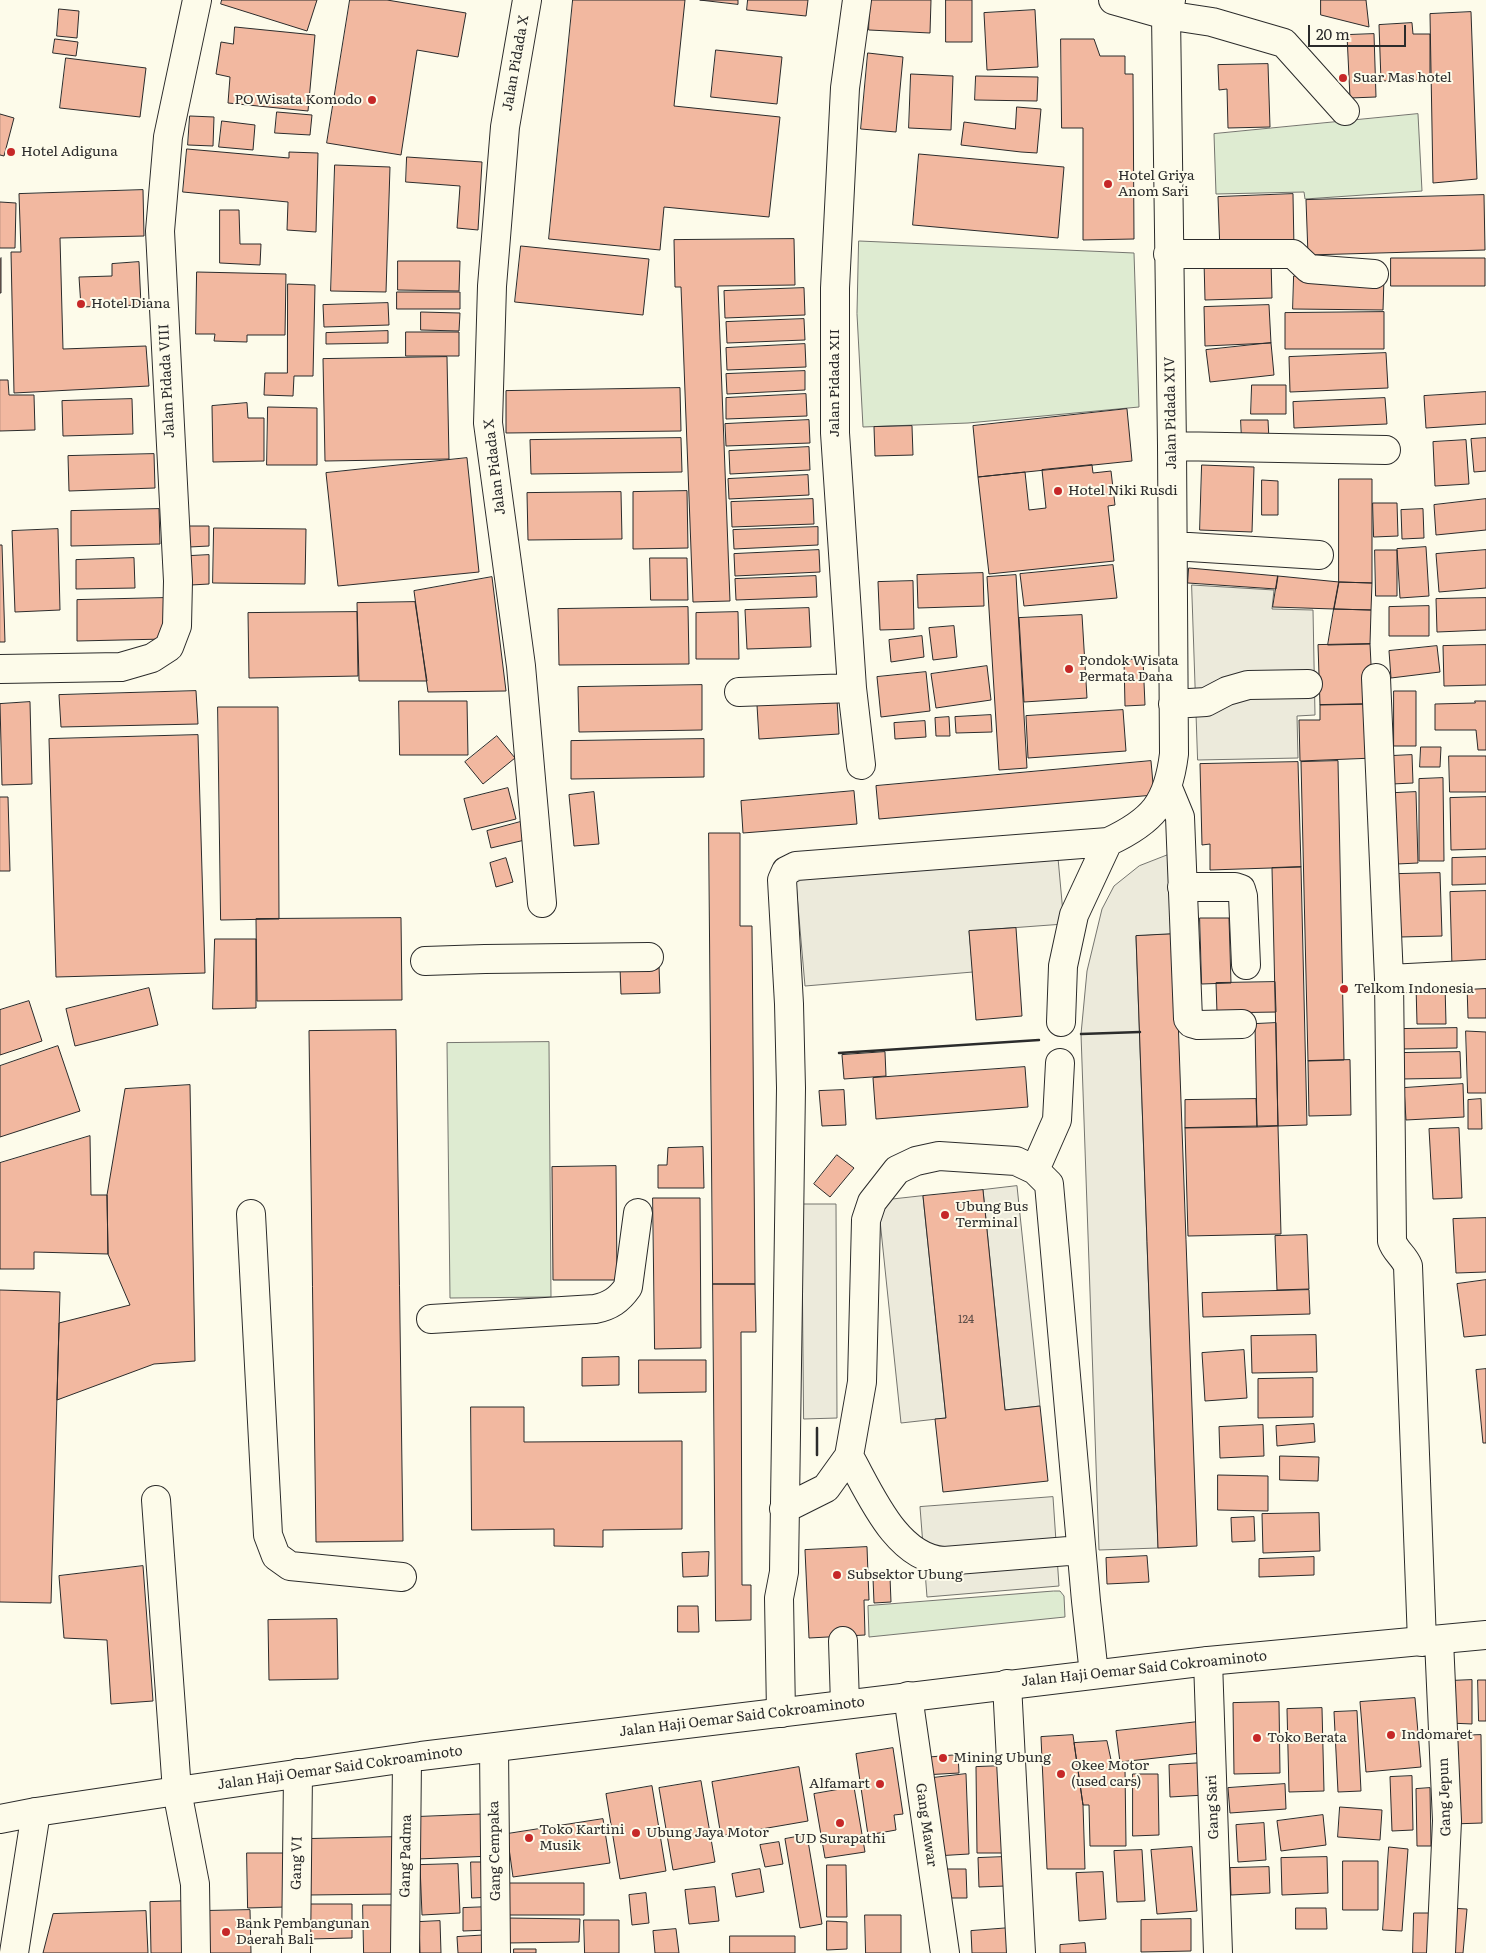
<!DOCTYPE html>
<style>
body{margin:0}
#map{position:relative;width:1486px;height:1953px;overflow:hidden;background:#fdfbea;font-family:Literata,serif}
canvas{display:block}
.scale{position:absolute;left:1308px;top:25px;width:98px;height:22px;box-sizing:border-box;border:2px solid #2b2b2b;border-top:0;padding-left:6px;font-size:15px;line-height:18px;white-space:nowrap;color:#2b2b2b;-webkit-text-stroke:4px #fdfbea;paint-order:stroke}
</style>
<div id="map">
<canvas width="1486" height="1953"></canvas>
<div class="scale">20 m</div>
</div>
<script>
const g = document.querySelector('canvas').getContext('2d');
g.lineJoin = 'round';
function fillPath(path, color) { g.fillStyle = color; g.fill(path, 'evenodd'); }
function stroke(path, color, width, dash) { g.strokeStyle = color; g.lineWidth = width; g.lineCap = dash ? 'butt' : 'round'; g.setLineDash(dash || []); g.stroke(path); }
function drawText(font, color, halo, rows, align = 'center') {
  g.font = font + ' Literata,serif'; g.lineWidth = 4; g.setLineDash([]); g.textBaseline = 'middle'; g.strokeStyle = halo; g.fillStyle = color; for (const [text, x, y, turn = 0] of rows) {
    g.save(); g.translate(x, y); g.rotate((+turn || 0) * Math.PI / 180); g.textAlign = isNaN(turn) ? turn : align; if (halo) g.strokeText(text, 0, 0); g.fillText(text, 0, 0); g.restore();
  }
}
const green = new Path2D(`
 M1418,114L1422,191L1305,199L1304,192L1216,194L1214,134Z
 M859,241L1134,253L1139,407L968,423L863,427L857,314Z
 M549,1042L551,1297L450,1298L447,1043Z
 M1054,1591H1060L1064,1596L1065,1617L869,1637L868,1606Z`);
fillPath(green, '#deebd1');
stroke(green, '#74746e', 1);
const parking = new Path2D(`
 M1192,585L1274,590L1272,609L1313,610L1315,715L1297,716L1298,758L1198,760Z
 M1173,853L1175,934L1136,936L1158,1548L1099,1550L1081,1034L1087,971L1102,909L1114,886L1139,866Z
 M1058,858L1064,924L969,931L973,972L805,986L796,883L800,879Z
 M1017,1186L1040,1406L1005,1410L983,1190Z
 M923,1196L946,1418L901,1423L878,1201Z
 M802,1204H836L837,1418L804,1419Z
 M1053,1497L1059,1586L927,1597L920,1507Z`);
fillPath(parking, '#eceadb');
stroke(parking, '#74746e', 1);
const building = new Path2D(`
 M222,0H317L307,31L221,4Z
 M350,0H387L466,13L458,57L417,50L401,155L327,143Z
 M573,0H685L674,106L780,117L769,217L664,207L660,250L549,239Z
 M700,0H738V4Z
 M748,0H808L806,16L747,10Z
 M870,0H931L930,33L869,30Z
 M946,0H972V42H946Z
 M1321,0H1366L1369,27L1321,15Z
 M59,9L79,11L77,38L57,36Z
 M1035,10L1038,67L987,70L984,13Z
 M1471,12L1477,179L1433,183L1430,14Z
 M1412,23L1413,34H1430V80L1381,81L1379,25Z
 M235,27L315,35L308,111L228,103L230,77L216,74L221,42L233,44Z
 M1374,34L1376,97L1350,98L1347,35Z
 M55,39L78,42L76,56L53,53Z
 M1061,39H1094L1100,56H1125V74H1133L1134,239L1083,240V128H1062Z
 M716,50L782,57L777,104L711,97Z
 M868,53L903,57L896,132L861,129Z
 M66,58L146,68L140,117L60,108Z
 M1268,64L1270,127L1228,128L1227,89L1219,90L1218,65Z
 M911,74L953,76L951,130L909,128Z
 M976,76L1038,77L1037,101L975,100Z
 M1017,107L1041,109L1037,153L1021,152L961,145L964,122L1015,129Z
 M277,112L312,115L310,135L275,133Z
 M0,114L14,118L4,156L0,155Z
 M190,116L214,117L213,146L188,145Z
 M222,121L255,125L253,150L219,147Z
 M187,149L289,158V152L318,153L316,232L287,230L288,202L183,192Z
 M919,154L1064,167L1058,238L913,225Z
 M407,157L482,162L478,230L457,228L460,186L406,182Z
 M335,165L390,167L386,292L331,291Z
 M143,190L144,236L60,238L63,349L146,346L149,386L14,393L11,252H21L19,194Z
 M1293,194L1294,249L1220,252L1218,197Z
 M1484,195L1485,250L1308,255L1306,200Z
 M0,202L16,203L15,248H0Z
 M220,210H239L240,244H261L260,265L220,263Z
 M794,239L795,285L718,286L730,601L693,602L681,287H675L674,240Z
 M521,246L649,259L643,315L515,302Z
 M1,258V293H0V259Z
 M1391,258H1485V286H1391Z
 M1271,260L1272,298L1205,300L1204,261Z
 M398,261H460L459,291L398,290Z
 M139,262L141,305L81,307L79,277L112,276V264Z
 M197,272L286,274L285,335H247V342L214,341L215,334H196Z
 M1294,276L1384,278L1383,310L1293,309Z
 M288,284L315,285L313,376H294L293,396L264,395L265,373H287Z
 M804,288L805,315L725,318L724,291Z
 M397,292H460V309H397Z
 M388,303L389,325L324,327L323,305Z
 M1269,305L1271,343L1205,346L1204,307Z
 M421,312L460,313L459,331L421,330Z
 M1384,312V349H1285V313Z
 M804,319L805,340L727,343L726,322Z
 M388,331V343L326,344V333Z
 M406,332H459V356H406Z
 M1271,343L1274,375L1210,382L1206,350Z
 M805,344L806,367L727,370L726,348Z
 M1386,353L1388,388L1290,392L1289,357Z
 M447,357L449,459L325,461L323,359Z
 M805,371V390L727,394L726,374Z
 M0,380H8L9,395H34L35,430L0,431Z
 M1252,385H1286V414H1251Z
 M680,388L681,431L506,433V391Z
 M1486,392V424L1426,428L1424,396Z
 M806,394L807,416L726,419V398Z
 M1385,398L1387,424L1294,428L1293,402Z
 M132,399L133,434L63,436L62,401Z
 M247,403L248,418H264V461L213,462L212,406Z
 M268,407L317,408V465H267Z
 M1127,409L1132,461L978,477L973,426Z
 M809,420L810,443L726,446L725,424Z
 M1241,420H1268L1269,440L1242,441Z
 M912,426L913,455L875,456L874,427Z
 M681,438L682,472L531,474L530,440Z
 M1486,438V471L1474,472L1471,439Z
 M1466,440L1469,484L1435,486L1433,442Z
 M809,447L810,470L730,474L729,451Z
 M154,454L155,488L69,491L68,456Z
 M467,458L479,572L338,586L326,473Z
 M1092,465L1093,473L1111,471L1115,505L1108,506L1114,561L989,574L978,477L1025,472L1029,510L1046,508L1042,470Z
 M1202,465L1254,467L1252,532L1200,530Z
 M808,475L809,495L729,499L728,479Z
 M1339,479H1372V583L1339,582Z
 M1262,480L1278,481V515H1262Z
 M687,491L688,548L633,549V492Z
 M621,492L622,539L528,540L527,493Z
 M813,499L814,524L732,527L731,502Z
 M1486,499V530L1436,535L1434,505Z
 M1373,503H1397L1398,536L1374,537Z
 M159,509L160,544L71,546V511Z
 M1423,509L1424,538L1402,539L1401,510Z
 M189,526H209V546L189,547Z
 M818,527V545L734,549L733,530Z
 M214,528L306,529L305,584L213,583Z
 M58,529L60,610L15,612L12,531Z
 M0,545H2L5,642H0Z
 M1426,547L1429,596L1400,598L1397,549Z
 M819,550L820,572L735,576L734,554Z
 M1375,550H1397V596H1376Z
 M1486,550V588L1439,592L1436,554Z
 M209,555V584L191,585L190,556Z
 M134,558L135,588L76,589V560Z
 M650,558H687L688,600H651Z
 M1113,565L1117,598L1024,606L1020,574Z
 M1189,568L1278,576L1276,589L1188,583Z
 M983,573L984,606L918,608L917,575Z
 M1016,575L1027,768L999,770L987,577Z
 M816,576L817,597L736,600L735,579Z
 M1278,576L1339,582L1334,609L1273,607Z
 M492,577L506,691L428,692L414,591Z
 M913,581L914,629L880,630L878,582Z
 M1339,582L1372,583L1371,610L1334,609Z
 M164,598L165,639L77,641V600Z
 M1486,598V630L1437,632L1436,599Z
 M415,602L427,681H359L357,603Z
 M1429,606V636H1389V607Z
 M688,607L689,664L559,665L558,609Z
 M809,608L811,647L747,649L745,610Z
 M1334,609L1371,610L1370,644L1328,645Z
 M357,612L358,676L249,678L248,613Z
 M738,612L739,659H696V613Z
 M1082,615L1087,698L1024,702L1019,618Z
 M954,626L957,657L933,660L929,628Z
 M922,636L924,657L891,662L889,640Z
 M1370,644L1373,704L1320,705L1318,645Z
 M1486,645V685L1444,686L1443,646Z
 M1437,646L1440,672L1391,678L1389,651Z
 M1143,659L1145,705L1125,706L1124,660Z
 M987,666L991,700L936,708L931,674Z
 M926,672L930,711L881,717L877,677Z
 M702,685V730L579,732L578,687Z
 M196,691L198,724L61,727L59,695Z
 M1394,691H1416V746H1394Z
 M837,700L839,734L759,739L757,705Z
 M399,701H467L468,755H400Z
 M1475,701H1486V750H1478L1476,730H1435V704L1475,703Z
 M30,702L32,784L2,785L0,704Z
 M1373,704L1374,758L1300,761L1299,720H1320V705Z
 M218,707H278L279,919L221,920Z
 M1123,710L1126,751L1028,758L1026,716Z
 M991,715L992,732L956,733L955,717Z
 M949,717L950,736H936L935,718Z
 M925,721L926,737L895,739L894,723Z
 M198,735L205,973L56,977L49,739Z
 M497,736L515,758L483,784L465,762Z
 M704,739V777L571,779V741Z
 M1421,747H1441L1440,767H1420Z
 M1412,755L1413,783L1392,784L1391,756Z
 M1449,756H1486V792H1450Z
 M1151,761L1154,795L879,819L876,786Z
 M1338,761L1344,1060L1308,1061L1301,762Z
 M1298,762L1301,867L1210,870V844L1202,845L1200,764Z
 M1443,778L1444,861H1419V779Z
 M508,788L516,819L472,830L464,799Z
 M854,791L857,824L743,833L741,801Z
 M594,792L599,844L574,846L569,795Z
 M1416,792L1418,863L1397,864L1395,793Z
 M0,797H8L10,871H0Z
 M1486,797V849L1451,850L1450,798Z
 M524,821L529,839L491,848L487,831Z
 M709,833H740V926H752L755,1284H713Z
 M1486,857V884L1452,885V858Z
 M506,858L513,882L496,887L490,863Z
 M1301,867L1307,1125L1278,1126L1272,868Z
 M1440,873L1442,936L1400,937L1398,874Z
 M1486,891V966L1452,967L1450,892Z
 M401,918L402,1000L257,1001L256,919Z
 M1200,918H1229L1231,983L1202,984Z
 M1016,928L1022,1016L976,1020L969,931Z
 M1175,934L1197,1546L1158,1548L1136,936Z
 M215,939H256V1008L213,1009Z
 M659,966L660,993L621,994L620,968Z
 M1275,982L1276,1012L1217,1013L1216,983Z
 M1445,984L1446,1024H1417L1416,985Z
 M1486,984V1018H1468L1467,985Z
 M149,988L158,1025L75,1046L66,1009Z
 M29,1001L42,1041L0,1055V1010Z
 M1276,1023L1278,1126L1257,1127L1255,1024Z
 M1457,1028V1048L1401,1049V1029Z
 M396,1030L403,1541L316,1542L309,1031Z
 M1466,1031L1486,1032V1093H1468Z
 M58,1046L80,1111L0,1137V1066Z
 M885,1052L886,1076L844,1079L842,1055Z
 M1460,1052L1461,1078L1401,1079L1400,1053Z
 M1350,1060L1351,1115L1309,1116L1308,1061Z
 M1025,1067L1028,1107L876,1119L873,1078Z
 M1463,1084L1464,1117L1406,1120L1404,1088Z
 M190,1085L195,1361L154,1364L57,1400L59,1323L130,1305L108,1254L107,1195L125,1089Z
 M844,1090L846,1125L822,1126L819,1091Z
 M1256,1099L1257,1127L1185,1128V1100Z
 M1481,1099L1482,1129H1468V1100Z
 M1278,1126L1281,1234L1188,1236L1185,1128Z
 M1459,1128L1462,1198L1433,1199L1429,1129Z
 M90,1136L91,1195H107L108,1254L34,1252V1269H0V1163Z
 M703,1147L704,1188H658V1165H667L668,1148Z
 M837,1155L854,1168L830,1197L814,1184Z
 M616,1166L617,1280H553L552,1167Z
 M983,1190L1005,1410L1040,1406L1048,1481L943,1492L935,1419L946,1418L923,1196Z
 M653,1198H700L701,1348L655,1349Z
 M1486,1218V1272L1456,1273L1453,1219Z
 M1307,1235L1309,1289L1277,1290L1275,1236Z
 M1486,1280V1335L1464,1337L1457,1284Z
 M713,1284H755L756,1332H741L742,1585H751V1620L716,1621Z
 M0,1290L60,1292L51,1603L0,1602Z
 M1309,1290L1310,1314L1203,1317L1202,1293Z
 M1316,1335L1317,1372L1252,1373L1251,1336Z
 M1244,1350L1247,1398L1205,1401L1202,1353Z
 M619,1357V1385L582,1386V1358Z
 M639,1360H706V1392L639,1393Z
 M1486,1369V1443H1483L1476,1370Z
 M1313,1378V1417L1258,1418V1379Z
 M471,1407H524V1442L682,1441V1529L603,1530V1547L554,1546V1529L472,1530Z
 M1314,1424L1315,1442L1277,1446L1276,1426Z
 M1263,1425L1264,1456L1220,1458L1219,1427Z
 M1280,1456L1319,1457L1318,1481L1280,1480Z
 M1218,1475L1268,1476V1511L1218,1510Z
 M1319,1513L1320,1551L1263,1553L1262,1514Z
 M1254,1517L1255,1541L1232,1542L1231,1518Z
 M867,1547L869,1600H864L865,1635L809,1638L805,1550Z
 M709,1552L708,1576L683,1577L682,1553Z
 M1147,1556L1149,1582L1107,1584L1106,1558Z
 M1314,1557V1575L1259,1577V1559Z
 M143,1566L153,1701L111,1704L107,1640L64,1638L59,1576Z
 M890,1577L891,1602L874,1603L873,1578Z
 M678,1606H698L699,1632H678Z
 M337,1619L338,1679L269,1680L268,1620Z
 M1472,1680V1724L1449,1723L1448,1681Z
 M1478,1680H1486V1721H1479Z
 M1415,1698L1421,1767L1366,1772L1360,1702Z
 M1279,1702L1280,1773L1234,1774L1233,1703Z
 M1322,1708L1324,1791L1289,1792L1287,1709Z
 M1357,1711L1361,1791L1338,1792L1334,1712Z
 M1198,1722L1201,1753L1120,1762L1116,1731Z
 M1073,1735L1083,1805L1085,1869H1047L1041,1737Z
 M1481,1735L1482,1823L1452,1824L1451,1736Z
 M1107,1741L1113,1769H1125L1126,1846H1090L1089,1805H1083L1074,1743Z
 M893,1748L903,1814L894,1815L896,1830L868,1835L856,1754Z
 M958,1755L959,1773L923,1775L922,1758Z
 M1203,1763L1205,1795L1170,1797L1169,1765Z
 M1003,1766L1005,1853H977L976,1767Z
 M799,1767L808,1821L721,1836L712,1782Z
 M966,1774L969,1854L935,1856L924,1779Z
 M1133,1774H1158L1159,1835L1133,1836Z
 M1412,1776L1413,1830L1392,1831L1390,1777Z
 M701,1781L715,1862L673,1870L659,1788Z
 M1285,1784L1286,1809L1230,1813L1228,1788Z
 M652,1786L666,1871L620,1879L606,1794Z
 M854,1787L865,1852L825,1858L814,1794Z
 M1430,1788L1431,1846H1417L1416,1789Z
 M1340,1807L1382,1810L1380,1840L1338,1837Z
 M491,1814L493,1856L417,1859L416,1817Z
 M1323,1815L1326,1845L1281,1851L1277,1821Z
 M603,1819L610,1863L513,1877L507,1834Z
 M1264,1823L1266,1860L1238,1862L1236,1825Z
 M807,1835L822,1924L800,1928L785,1839Z
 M399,1837L400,1894L308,1895L307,1839Z
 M779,1842L783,1864L765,1867L760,1845Z
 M1192,1847L1197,1911L1157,1914L1151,1850Z
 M1389,1847L1408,1849L1402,1931L1383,1930Z
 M1142,1850L1145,1901L1117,1902L1114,1851Z
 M247,1853H285L286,1907L248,1908Z
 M1004,1857L1005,1886L979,1887L978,1858Z
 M1327,1857L1328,1893L1282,1895L1281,1858Z
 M1343,1861H1378V1910H1343Z
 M471,1862H491L492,1897L472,1898Z
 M458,1864L460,1913L422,1915L420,1865Z
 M827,1865H846L847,1917H827Z
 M1269,1867L1270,1893L1231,1895L1230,1868Z
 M760,1869L764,1892L736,1897L732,1874Z
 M947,1869H966L967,1898H947Z
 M1103,1872L1106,1919L1079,1921L1076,1873Z
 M509,1883H584V1915H509Z
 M715,1887L719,1921L689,1924L685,1890Z
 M646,1893L649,1923L632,1925L629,1895Z
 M194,1901L195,1953H151L150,1902Z
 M309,1904H352V1938L309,1939Z
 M363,1905H401L402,1953H364Z
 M489,1907V1930L463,1931V1908Z
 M1296,1908H1326L1327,1929H1296Z
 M1448,1908L1467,1909L1463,1953H1445Z
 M250,1910L251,1953H203L202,1911Z
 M146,1911L148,1953H43L53,1914Z
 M1414,1913H1430L1429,1953H1413Z
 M865,1915H901V1953H866Z
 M506,1918L580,1919L579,1942L506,1943Z
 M1191,1919V1951L1141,1952V1920Z
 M584,1920H619V1953H585Z
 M440,1921L441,1953H420L419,1922Z
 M827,1921L847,1922V1949L827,1950Z
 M1010,1928L1012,1953H972L971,1931Z
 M676,1929L679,1953H655L653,1931Z
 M489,1935L490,1953H458L457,1937Z
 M730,1936H795V1953H730Z
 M1085,1943L1086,1953H1060V1945Z
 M514,1949H536V1953H514Z`);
fillPath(building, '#f2b8a0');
stroke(building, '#2b2b2b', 1);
const minor = new Path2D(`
 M527,0L505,127L492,286L488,423L521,666L542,903
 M857,0L845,88L835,288V433L852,688L861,765
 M1113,0L1166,15L1212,22L1284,43L1345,111
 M1168,254H1293L1309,269L1374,274
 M1172,446L1386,450
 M1173,546L1319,555
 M0,669L121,667L152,658L169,647L177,626L178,581L160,231L168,137L197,0
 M1376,678L1389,979L1392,1241C1395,1251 1404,1256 1408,1266L1422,1642
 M739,692L852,688
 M1173,704L1206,702L1227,691L1248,685L1308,684
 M1168,788L1180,817L1188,1019L1191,1023L1198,1025L1242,1024
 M1182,887H1235L1241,889L1243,896L1246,965
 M425,961L485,959L649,957
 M1389,979L1486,974
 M1061,1022L1063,966L1074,915L1108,842
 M1035,1170L1057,1120L1060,1063
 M251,1214L268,1535L276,1556L290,1566L402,1577
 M431,1319L595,1309C610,1306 619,1300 628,1287L638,1213
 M849,1456C870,1493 896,1558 944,1561L1081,1550
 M156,1500L177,1791L195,1884L196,1953
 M784,1509L826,1488L849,1456L862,1382L866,1220L872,1202L897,1170L916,1161L939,1156L1016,1161L1035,1170L1049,1184L1086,1601L1094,1674
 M1439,1640L1447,1821L1441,1953
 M843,1641L845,1704
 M1208,1661L1218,1953
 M1007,1684L1021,1953
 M908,1696L945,1953
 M781,1713L779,1598L784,1572L791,1088L789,1004L782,880L786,871L796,866L1108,842C1153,821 1168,803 1174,754L1172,446L1166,15L1171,0
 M494,1748L496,1953
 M14,1953L36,1812
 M296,1953L298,1773
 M405,1953L407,1759`);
const highway = new Path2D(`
 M0,1819L36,1812L177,1791L421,1756L1208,1661L1486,1635`);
stroke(minor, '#2b2b2b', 30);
stroke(highway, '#2b2b2b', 30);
stroke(minor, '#fdfbea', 28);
stroke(highway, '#fdfbea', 28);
stroke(new Path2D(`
 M1081,1034L1140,1032
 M839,1053L1039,1040
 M817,1455V1428`), '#2b2b2b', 2.5);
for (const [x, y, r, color] of [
 [1343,78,5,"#c62828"],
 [372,100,5,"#c62828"],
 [11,152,5,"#c62828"],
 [1108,184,5,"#c62828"],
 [81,304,5,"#c62828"],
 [1058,491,5,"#c62828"],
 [1069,669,5,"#c62828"],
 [1344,989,5,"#c62828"],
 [945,1215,5,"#c62828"],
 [837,1575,5,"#c62828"],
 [1391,1735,5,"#c62828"],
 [1257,1738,5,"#c62828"],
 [943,1758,5,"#c62828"],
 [1061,1774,5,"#c62828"],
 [880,1784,5,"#c62828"],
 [840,1823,5,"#c62828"],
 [636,1833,5,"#c62828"],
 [529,1838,5,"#c62828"],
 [226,1932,5,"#c62828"]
]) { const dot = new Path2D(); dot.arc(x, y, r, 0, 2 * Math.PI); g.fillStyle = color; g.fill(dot); stroke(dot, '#fdfbea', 2); }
drawText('11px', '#5d4e48', null, [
 ["124",966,1320]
]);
drawText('14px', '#2b2b2b', '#fdfbea', [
 ["Jalan Pidada X",516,63,-80],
 ["Jalan Pidada VIII",167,381,-93],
 ["Jalan Pidada XII",835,383,-90],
 ["Jalan Pidada XIV",1171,413,-91],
 ["Jalan Pidada X",495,467,-97],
 ["Jalan Haji Oemar Said Cokroaminoto",1144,1669,-6],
 ["Jalan Haji Oemar Said Cokroaminoto",742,1717,-7],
 ["Jalan Haji Oemar Said Cokroaminoto",340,1768,-8],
 ["Gang Jepun",1445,1797,-92],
 ["Gang Sari",1213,1807,-92],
 ["Gang Mawar",926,1825,82],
 ["Gang Cempaka",495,1851,-91],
 ["Gang Padma",406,1856,-89],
 ["Gang VI",297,1863,-89]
]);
drawText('14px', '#2b2b2b', '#fdfbea', [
 ["Suar Mas hotel",1353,78],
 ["PO Wisata Komodo",362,100,"right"],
 ["Hotel Adiguna",21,152],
 ["Hotel Griya",1118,176],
 ["Anom Sari",1118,192],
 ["Hotel Diana",91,304],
 ["Hotel Niki Rusdi",1068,491],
 ["Pondok Wisata",1079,661],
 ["Permata Dana",1079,677],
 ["Telkom Indonesia",1354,989],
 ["Ubung Bus",955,1207],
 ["Terminal",955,1223],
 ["Subsektor Ubung",847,1575],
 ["Indomaret",1401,1735],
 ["Toko Berata",1267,1738],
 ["Mining Ubung",953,1758],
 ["Okee Motor",1071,1766],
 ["(used cars)",1071,1782],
 ["Alfamart",870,1784,"right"],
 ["Toko Kartini",539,1830],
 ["Musik",539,1846],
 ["Ubung Jaya Motor",646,1833],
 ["UD Surapathi",840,1839,"center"],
 ["Bank Pembangunan",236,1924],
 ["Daerah Bali",236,1940]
], 'left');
</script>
